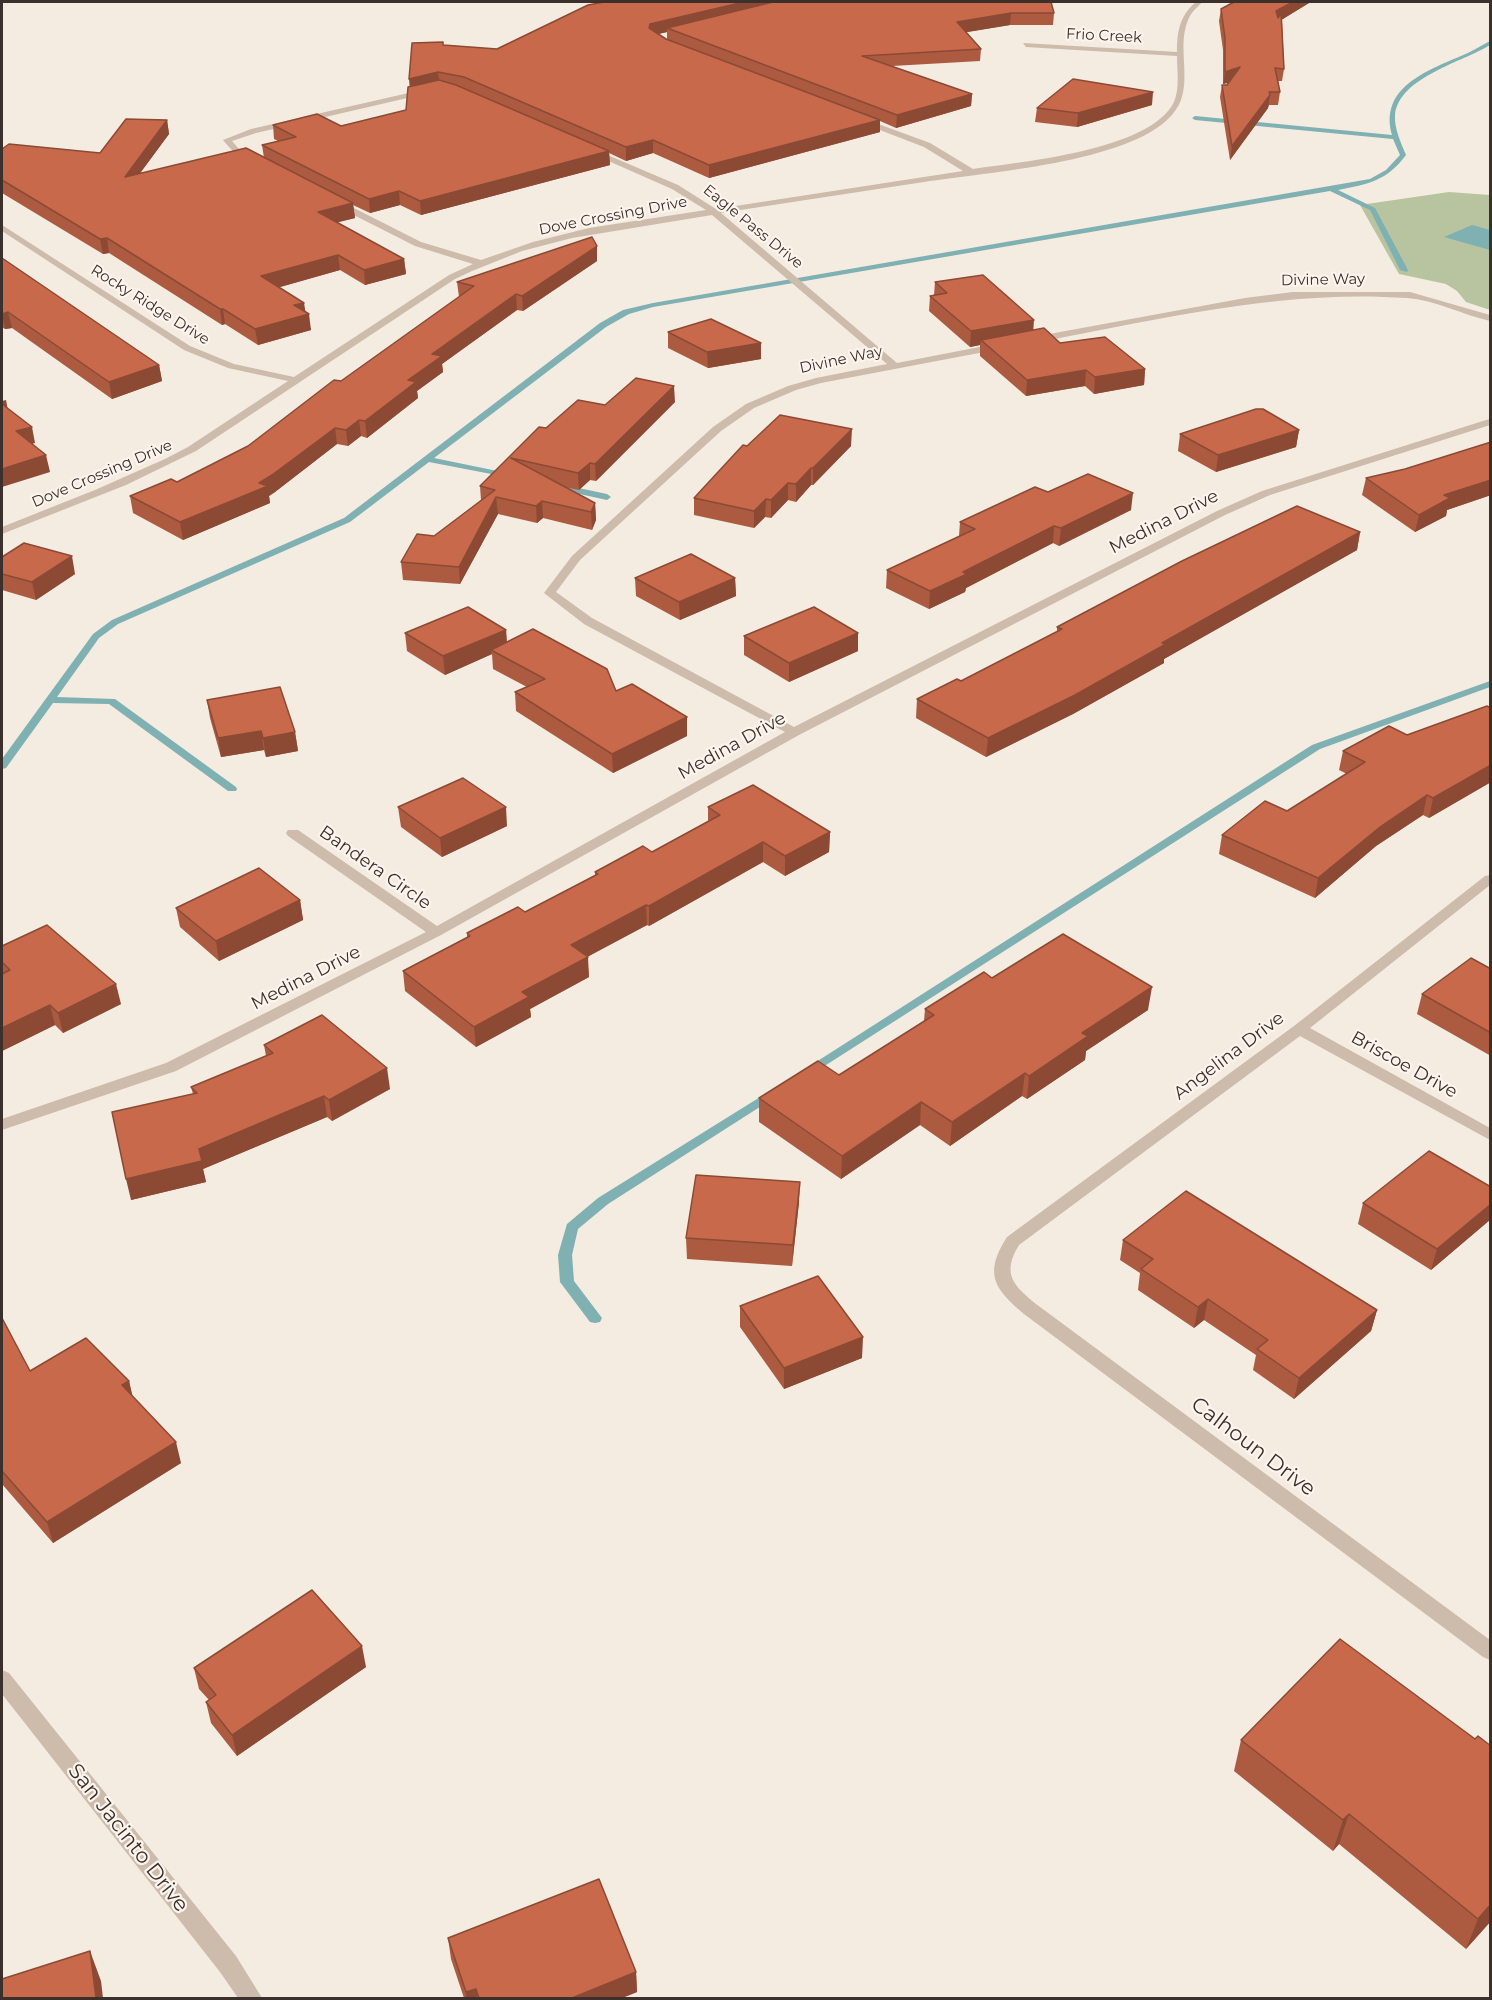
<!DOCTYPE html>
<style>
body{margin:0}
#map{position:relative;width:1492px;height:2000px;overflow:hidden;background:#f4ebe1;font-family:Montserrat,sans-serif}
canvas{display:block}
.frame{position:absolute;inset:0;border:3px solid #3b302b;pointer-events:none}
</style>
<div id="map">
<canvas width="1492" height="2000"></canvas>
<div class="frame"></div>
</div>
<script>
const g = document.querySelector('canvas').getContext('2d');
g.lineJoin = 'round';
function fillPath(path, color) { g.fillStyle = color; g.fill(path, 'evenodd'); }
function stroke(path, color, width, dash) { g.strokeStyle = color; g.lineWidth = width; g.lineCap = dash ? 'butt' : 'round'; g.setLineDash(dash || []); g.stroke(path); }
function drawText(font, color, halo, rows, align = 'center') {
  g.font = font + ' Montserrat,sans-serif'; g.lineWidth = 4.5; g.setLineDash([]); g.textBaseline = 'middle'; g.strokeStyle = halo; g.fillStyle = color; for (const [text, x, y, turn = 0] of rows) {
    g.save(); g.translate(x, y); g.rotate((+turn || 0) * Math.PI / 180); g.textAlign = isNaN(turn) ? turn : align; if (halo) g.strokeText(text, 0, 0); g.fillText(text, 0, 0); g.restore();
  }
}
fillPath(new Path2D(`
 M1449,192L1490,195V310L1466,302L1457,291L1446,284L1399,274L1360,205Z`), '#b8c4a0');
fillPath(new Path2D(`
 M1472,225L1490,230V250L1444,237Z`), '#7fb0b2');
fillPath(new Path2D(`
 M1490,41V45C1463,62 1399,77 1395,115C1394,128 1401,143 1406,155C1387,181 1368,184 1338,190L1375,208L1408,270L1407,272L1400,270L1370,210L1330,191L653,307L629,314L606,327L434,458L512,474V478L429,462L350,522L118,624L99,638L57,697L115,699L236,787L237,789L236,791H228L109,704L53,703L6,768L2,769V759L93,634L112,620L344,518L600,323L623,310L653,303L1370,179L1386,170L1400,155L1393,139L1195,120L1192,118L1195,116L1392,135C1379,88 1426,71 1461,56C1471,52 1480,46 1490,41Z
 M555,483L607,494L611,497L607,500L552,488V484Z
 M1490,681V687L1320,749L812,1074H804L802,1071L1312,745Z
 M773,1089L779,1093L777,1096L608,1204L578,1229L572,1255L574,1281L602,1318L600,1322L595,1323L590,1322L560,1282L558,1255L567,1224L598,1198Z`), '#7fb0b2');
fillPath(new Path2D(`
 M1196,2H1202C1197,8 1191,12 1188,20C1175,51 1197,89 1171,116C1128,163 987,172 924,182C856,192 788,203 721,213L897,363L1000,343L1005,346L1000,349L821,383L796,390L754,408L721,431L580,560L556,592L592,618L794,727L1217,511L1262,491L1486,420L1490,419V425L1270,495L1225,515L799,735L441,935L176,1071L2,1130V1119L166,1063L426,932L288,836L286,833L288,830H298L437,926L785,732L584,624L544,593L572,556L713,427L746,404L788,386L816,378L887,364L712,215L572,238L522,251L472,271L455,279L196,451L126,485L2,534V527L95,490L165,459L188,447L288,381L228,368L184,350L2,231V225L190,346L234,364L294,377L449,275L473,264L415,246L334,205V201H340L421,242L481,260L533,242L589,228L706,210L672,189L588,152L587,150L591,148L678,185L716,209L963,171L924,147L859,122V118H862L930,143L973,169C1021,162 1151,150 1174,102C1180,88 1177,70 1177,56L1026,47L1023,43L1177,52C1177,31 1180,15 1196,2Z
 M426,89L430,91L429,93L256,133L232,141L238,148L257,158V162C243,162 231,150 223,140L251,129Z
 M1293,292H1410L1490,315V321C1463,315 1435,300 1407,298C1280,289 1157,320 1033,343L1028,340L1033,337L1245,298Z
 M1490,875V885L1310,1028L1490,1128V1140L1300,1036L1019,1245C1001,1274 1014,1286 1036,1304L1490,1640V1660L1483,1657L1024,1314C993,1288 984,1273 1007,1237L1294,1026L1485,876Z
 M2,1670L9,1673L236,1956L262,1998H238L220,1972L2,1694Z`), '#cdbbac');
fillPath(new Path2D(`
 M1234,2H1309V3L1282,19L1284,69L1282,81H1278L1280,92L1278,105H1269L1268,108L1230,160L1220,97L1222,85H1227L1228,83L1223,84V50L1219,21L1221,9Z
 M588,5L1054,13L1053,25H1010L966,32L981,49L980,61L892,66L972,94L971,106L896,128L880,121V132L709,178L653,153L626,161L609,153L610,165L421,215L400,205L370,213L353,205L355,218L337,222L404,259L406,274L365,285L340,270L279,287L305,312L311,330L258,345L225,324L222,325L109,253L103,254L2,193V149L100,153L167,120L169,134L140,173L264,158L262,145L278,141L274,139L273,125L341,126L406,110L409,87L444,45L497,49ZM667,32V40L658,34Z
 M1152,105L1077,127L1035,122L1037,108Z
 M2,258L159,365L162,381L112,399L12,328L5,329L2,327Z
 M597,261L523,311L517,310L442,364L443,372L417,391L418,398L367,438L361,436L348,446L337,444L275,492L269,496L270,503L183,540L133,513L130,496L177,482L248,446L341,381L459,297L457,282Z
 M935,282L1060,343L1145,369L1144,385L1094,394L1085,386L1026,396L980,356V345L970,347L929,311L930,296L934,295Z
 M668,332L761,343V359L708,368L668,348Z
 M675,402L596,481L590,480L579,490L564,487L595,503L596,520L592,530L543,518L537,523L498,514L460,584L403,580L401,562L481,500L480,486L546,428L605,405Z
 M1299,430L1296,447L1216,472L1178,451L1180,434Z
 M1491,442V495L1447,510L1446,516L1415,532L1362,495L1366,478L1405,469Z
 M747,446H851L813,485H811L796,502L788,500L771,518L765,517L754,528L694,515V498Z
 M1048,492L1131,510L1059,546L1053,543L966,588L965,592L929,609L886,588L887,570L959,536L960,522Z
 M1360,532L1357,550L1164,659V663L1073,714L986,757L916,718L917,699L961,681L1057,632V627Z
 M2,557L75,574L36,600L2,590Z
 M635,578H735L736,596L680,620L636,596Z
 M506,630L507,643L616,691L687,736L613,773L516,711L515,692L527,687L493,669L492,654L445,675L407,651L405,633Z
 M858,633V651L789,682L744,655V636Z
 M207,700L295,732L298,751L266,757L264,750L221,757L210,718Z
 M1491,708V782L1429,818L1423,815L1376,846L1315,898L1219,854L1222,835L1287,811L1347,774L1339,770L1343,751L1407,735Z
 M398,807L507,826L442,857L401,827Z
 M708,807L830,832L829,852L785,876L763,862L649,926L647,925L587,957L589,977L530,1009L531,1017L476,1047L405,991L403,971L467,937V933L525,912L595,875V872L652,852L708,821Z
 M300,900L303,920L219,961L180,927L176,908Z
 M2,946L121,1004L63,1033L55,1025L2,1051Z
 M1491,969V1056L1417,1014L1422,994Z
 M992,978L1148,1010L1086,1051L1085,1060L1027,1099L1022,1096L950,1146L920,1125L841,1179L759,1122V1098L839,1075L924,1021L925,1009Z
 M264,1045L390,1089L332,1121L327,1117L203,1169L206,1182L131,1200L193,1094L191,1087L266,1056Z
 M1491,1187V1219L1431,1270L1358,1224L1363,1203Z
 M799,1202L792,1266L687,1259L686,1238Z
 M1123,1240L1377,1310L1371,1331L1294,1399L1253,1370L1256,1355L1204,1320L1194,1328L1138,1290L1140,1273L1120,1260Z
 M740,1306L862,1358L784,1389L740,1327Z
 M2,1318L30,1371L129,1381L132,1396L181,1463L53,1543L2,1484Z
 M366,1667L237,1756L211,1723L206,1702L209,1700L199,1689L194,1668Z
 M1475,1739L1491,1746V1921L1466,1949L1339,1844L1333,1851L1234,1771L1241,1740Z
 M448,1938L636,1972L637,1992L622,1998H464L451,1959Z`), '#ac5a40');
fillPath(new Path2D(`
 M744,2H792L667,28V32L650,36L649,28L650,24Z
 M1293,2H1309V3L1275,24L1276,11Z
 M1011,13L1010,25L956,34L957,22Z
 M1240,67L1239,80L1223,84L1225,72Z
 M438,72L440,85L410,91L409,79Z
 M1153,92L1152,105L1077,127L1078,113Z
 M972,94L971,106L896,128L897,115Z
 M1270,95L1268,108L1230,160L1232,146Z
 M167,120L169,134L127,191L125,177Z
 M880,120V132L709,178V165Z
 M653,140V153L626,161V147Z
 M609,151L610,165L421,215L420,201Z
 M399,191L400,205L370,213L369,199Z
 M353,203L355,218L320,227L318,212Z
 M107,238L109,253L103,254L100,239Z
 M597,246V261L523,311L522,296Z
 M338,255L340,270L263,292L261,276Z
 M404,259L406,274L365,285L364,270Z
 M516,294L517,310L442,364L443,372L417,391L418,398L367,438L365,421L408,380L432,354Z
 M304,303L306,315L309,314L311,330L258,345L255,329L294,305Z
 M220,309H223L225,324L222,325Z
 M8,312L12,328L5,329L2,314Z
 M1034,320L1033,335L981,340L980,345L970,347L971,331Z
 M761,343V359L708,368L707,352Z
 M159,365L162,381L112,399L109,382Z
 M1145,369L1144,385L1094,394L1095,377Z
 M1086,370L1085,386L1026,396L1027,380Z
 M674,386L675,402L596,481L595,464Z
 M6,400L9,416L2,415V401Z
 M359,420L361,436L348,446L346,430Z
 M32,427L35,443L20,448L16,431Z
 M335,428L337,444L275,492L269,496L270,503L183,540L180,522L259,483Z
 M852,429L851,446L813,485V468Z
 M1299,430L1296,447L1216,472L1218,455Z
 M46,455L50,472L2,487V469Z
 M590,463V480L579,490L578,473Z
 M811,468V485L796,502V484Z
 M1491,480V495L1447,510L1446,516L1415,532L1419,515L1444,495Z
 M788,483V500L771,518V500Z
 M1133,493L1131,510L1059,546L1061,528Z
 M496,497L498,514L460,584L459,567Z
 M766,499L765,517L754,528V511Z
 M542,501L543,518L537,523L536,506Z
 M595,503L596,520L592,530L591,512Z
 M1054,526L1053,543L966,588L965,592L929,609L930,591L963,572Z
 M1360,532L1357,550L1164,659V663L1073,714L986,757L988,738L1162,643Z
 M72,556L75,574L36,600L32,582Z
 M735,578L736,596L680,620L679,602Z
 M506,630L507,648L491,650L492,654L445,675L443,656Z
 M858,633V651L789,682V663Z
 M687,717V736L613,773L612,754Z
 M261,731L264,750L221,757L218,738Z
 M295,732L298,751L266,757L263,738Z
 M1491,765V782L1429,818L1433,798Z
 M1427,795L1423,815L1376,846L1315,898L1318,878L1380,827Z
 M506,807L507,826L442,857L440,838Z
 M830,832L829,852L785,876V856Z
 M763,842V862L649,926V906Z
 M300,900L303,920L219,961L216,941Z
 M646,905L647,925L572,965L571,945Z
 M588,957L589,977L530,1009L531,1017L476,1047L474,1027L522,992Z
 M116,984L121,1004L63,1033L58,1013Z
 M1152,987L1148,1010L1086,1051L1085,1060L1027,1099L1029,1076L1082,1033Z
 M50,1005L55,1025L2,1051V1028Z
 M387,1068L390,1089L332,1121L329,1100Z
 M1025,1073L1022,1096L950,1146L952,1122Z
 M324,1096L327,1117L203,1169L206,1182L131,1200L126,1179Z
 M921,1102L920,1125L841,1179L842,1156Z
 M800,1182L799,1202L792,1266L793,1245Z
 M1491,1204V1219L1431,1270L1437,1249Z
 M1208,1299L1204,1320L1194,1328L1198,1307Z
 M1377,1310L1371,1331L1294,1399L1299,1378Z
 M863,1337L862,1358L784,1389V1368Z
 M129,1381L134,1402L122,1385Z
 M176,1442L181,1463L53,1543L47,1522Z
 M362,1646L366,1667L237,1756L232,1735Z
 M1349,1814L1339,1844L1333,1851L1343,1820Z
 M1491,1904V1921L1466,1949L1478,1919Z
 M90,1951L101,1981L103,1998H96Z
 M636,1972L637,1992L622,1998H572Z
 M476,1989L478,1998H466V1992Z`), '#8c4a34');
const building = new Path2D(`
 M604,2H744L650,24L649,28L666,39L880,120L709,165L653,140L626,147L464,77L438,72L409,79L412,43L443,42V45L497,49L588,5Z
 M773,2H1051L1054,13H1011L957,22L981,49L862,56L972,94L897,115L667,28Z
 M1234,2H1293L1276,11L1278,18L1281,13L1284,69L1275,68L1280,92H1269L1270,95L1232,146L1222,85H1227L1240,67L1225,72V38L1221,9Z
 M1073,79L1153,92L1078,113L1037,108Z
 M439,80L456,85L609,151L420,201L399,191L369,199L262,145L296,137L273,125L317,114L341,126L406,110L408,87Z
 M126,119L167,120L125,177L246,148L353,203L318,212L404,259L364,270L338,255L261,276L304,303L294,305L309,314L255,329L223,309H220L107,238L100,239L2,180V149L9,144L100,153Z
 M592,237L597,246L522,296L516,294L432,354L442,356L408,380L416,382L365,421L359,420L346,430L335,428L272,475L259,483L268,486L180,522L130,496L171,479L177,482L248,446L334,380L341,381L474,286L457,282Z
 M2,258L159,365L109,382L8,312L2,314Z
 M983,275L1034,320L971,331L930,296L947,293L935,282Z
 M711,319L761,343L707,352L668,332Z
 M1044,328L1060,343L1105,337L1145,369L1095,377L1086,370L1027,380L981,340Z
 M636,378L674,386L595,464L590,463L578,473L511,458L595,503L591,512L542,501L536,506L496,497L459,567L401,562L417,534L434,536L495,490L480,486L539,427L546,428L578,400L605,405Z
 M2,404L32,427L16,431L46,455L2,469Z
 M1256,409H1263L1299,430L1218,455L1180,434Z
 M780,415L852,429L813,468H811L796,484L788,483L771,500L766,499L754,511L694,498L743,445L747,446Z
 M1491,442V480L1444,495L1450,498L1419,515L1366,478L1405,469Z
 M1088,474L1133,493L1061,528L1054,526L963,572L967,574L930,591L887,570L975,529L960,522L1035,487L1048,492Z
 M1297,506L1360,532L1162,643L1166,644L1075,695L988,738L917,699L957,679L961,681L1062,629L1057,627L1182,561Z
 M24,543L72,556L32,582L2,574V557Z
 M691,554L735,578L679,602L635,578Z
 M468,607L506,630L443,656L405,633Z
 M814,607L858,633L789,663L744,636Z
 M533,629L607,669L616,691L632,684L687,717L612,754L515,692L545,679L491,650Z
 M280,687L295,732L263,738L261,731L218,738L207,700Z
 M1487,706L1491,708V765L1433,798L1427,795L1380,827L1318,878L1222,835L1265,801L1287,811L1365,762L1343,751L1389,726L1407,735Z
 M463,778L506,807L440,838L398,807Z
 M753,785L830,832L785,856L763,842L649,906L646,905L571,945L588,957L522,992L529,997L474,1027L403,971L470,936L467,933L518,907L525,912L598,874L595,872L643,846L652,852L720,815L708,807Z
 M259,868L300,900L216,941L176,908Z
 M47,925L116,984L58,1013L50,1005L2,1028V974L10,970L2,962V946Z
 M1063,934L1152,987L1082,1033L1088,1036L1029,1076L1025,1073L952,1122L921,1102L842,1156L759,1098L818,1061L839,1075L934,1015L925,1009L984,972L992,978Z
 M1471,958L1491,969V1033L1422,994Z
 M322,1015L387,1068L329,1100L324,1096L199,1149L202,1161L126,1179L112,1112L197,1093L191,1087L273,1053L264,1045Z
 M1429,1151L1491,1187V1204L1437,1249L1363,1203Z
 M696,1175L800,1182L793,1245L686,1238Z
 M1186,1191L1377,1310L1299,1378L1257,1349L1268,1340L1208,1299L1198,1307L1141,1269L1153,1259L1123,1240Z
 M818,1276L863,1337L784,1368L740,1306Z
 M2,1318L30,1371L86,1338L129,1381L122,1385L176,1442L47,1522L2,1471Z
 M312,1590L362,1646L232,1735L206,1702L216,1695L194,1668Z
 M1340,1639L1475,1739L1478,1736L1491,1746V1904L1478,1919L1349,1814L1343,1820L1241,1740Z
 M599,1879L636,1972L572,1998H479L476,1989L466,1992L448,1938Z
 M90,1951L96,1998H2V1979Z`);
fillPath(building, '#c8694b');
stroke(building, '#8c4a34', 1.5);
drawText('15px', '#3b302b', '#fbf5ee', [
 ["Frio Creek",1104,36,3],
 ["Dove Crossing Drive",613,216,-11],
 ["Eagle Pass Drive",753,227,39],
 ["Divine Way",1323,280,-1],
 ["Rocky Ridge Drive",150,305,32],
 ["Divine Way",841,360,-12],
 ["Dove Crossing Drive",102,474,-23]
]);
drawText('18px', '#3b302b', '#fbf5ee', [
 ["Medina Drive",1164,522,-27],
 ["Medina Drive",732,746,-29],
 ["Bandera Circle",375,868,35],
 ["Medina Drive",306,978,-27],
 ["Angelina Drive",1229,1056,-37],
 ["Briscoe Drive",1404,1065,29]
]);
drawText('21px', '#3b302b', '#fbf5ee', [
 ["Calhoun Drive",1253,1447,37],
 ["San Jacinto Drive",128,1838,52]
]);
</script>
